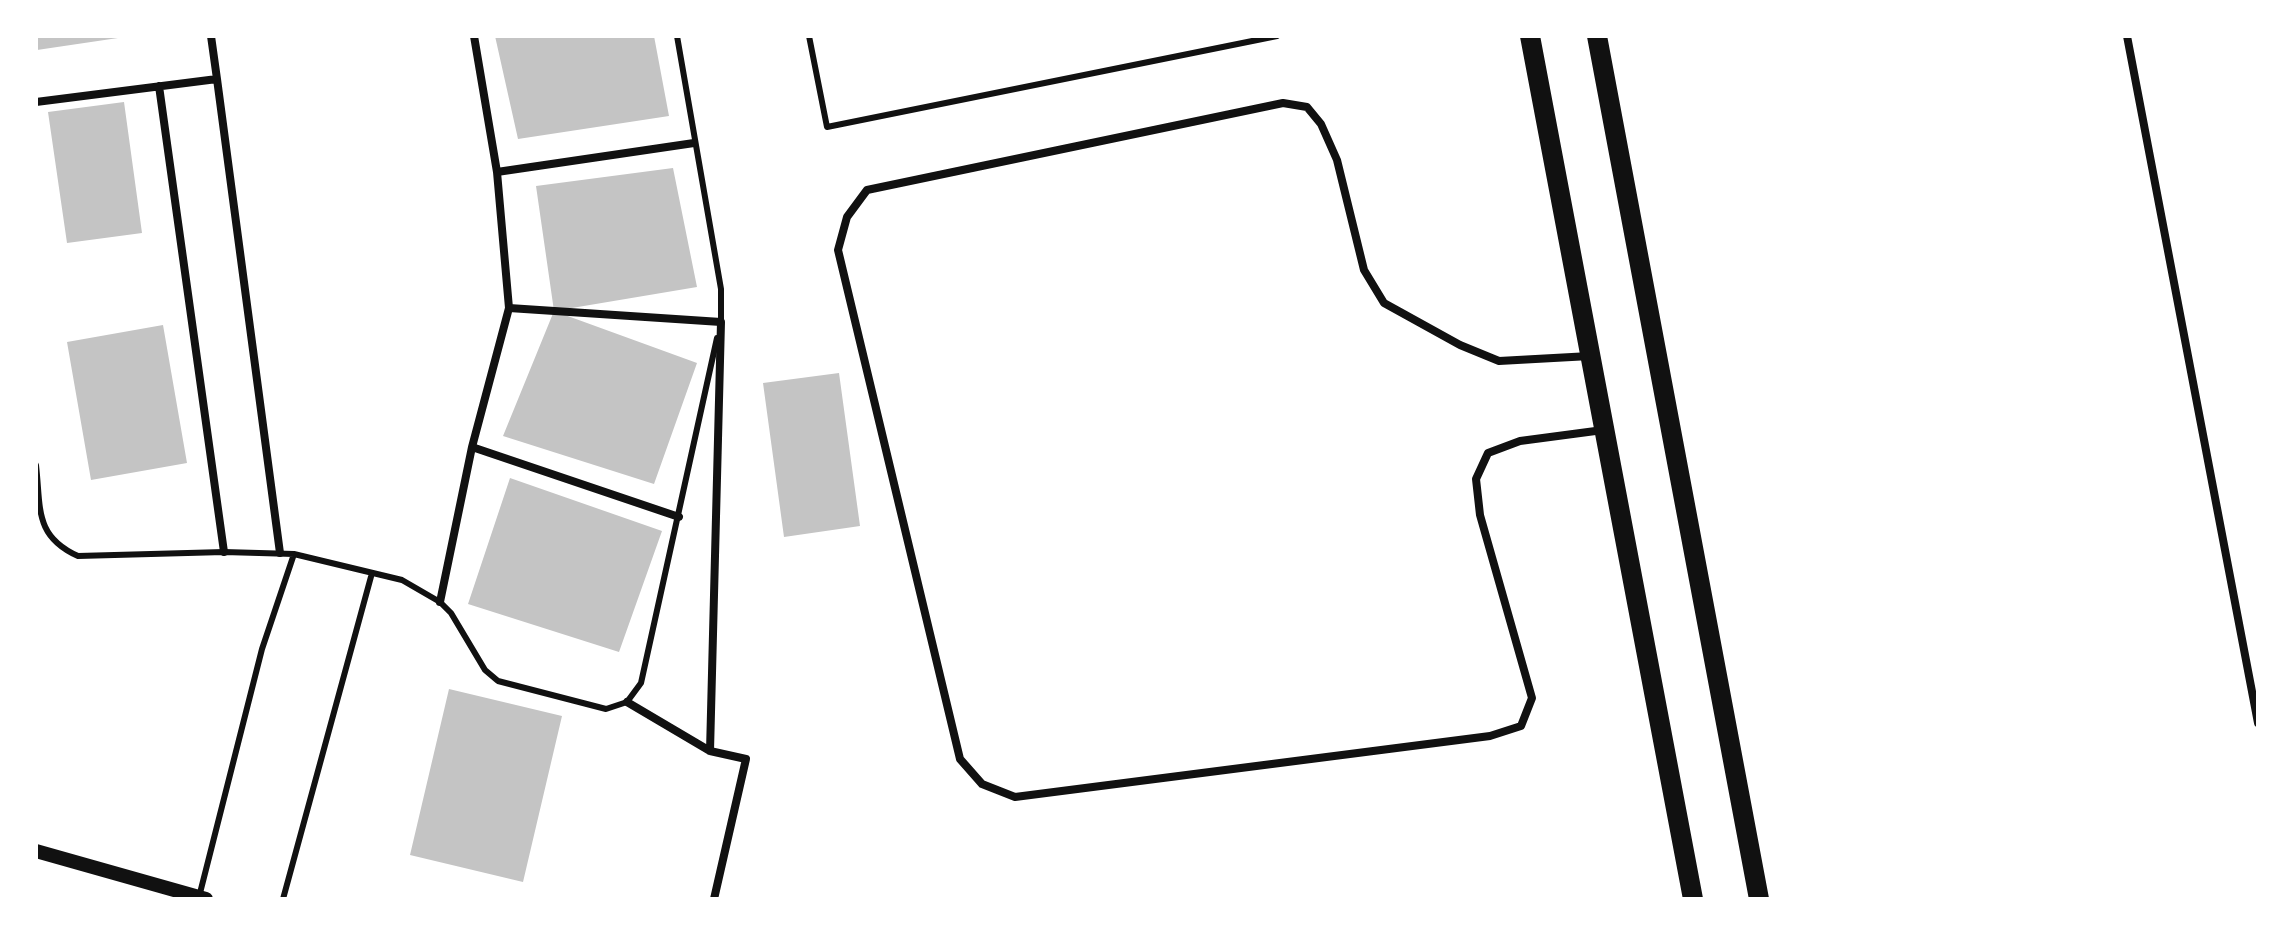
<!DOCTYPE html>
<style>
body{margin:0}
#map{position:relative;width:2294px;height:935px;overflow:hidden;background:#fff;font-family:"Archivo Narrow",sans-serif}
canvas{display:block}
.frame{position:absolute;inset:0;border:38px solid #fff;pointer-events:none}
</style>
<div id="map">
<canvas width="2294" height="935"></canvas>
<div class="frame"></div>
</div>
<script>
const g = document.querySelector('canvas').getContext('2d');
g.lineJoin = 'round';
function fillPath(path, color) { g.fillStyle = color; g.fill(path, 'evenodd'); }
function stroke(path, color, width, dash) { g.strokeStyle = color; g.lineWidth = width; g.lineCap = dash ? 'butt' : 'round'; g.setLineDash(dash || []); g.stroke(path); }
fillPath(new Path2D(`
 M36,36H117L118,38L37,50Z
 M495,36H654L669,116L518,139Z
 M124,102L142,233L67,243L48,112Z
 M673,168L697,287L554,311L536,186Z
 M554,311L697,363L654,484L503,436Z
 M163,325L187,463L91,480L67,342Z
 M839,373L860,526L784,537L763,383Z
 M510,478L662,531L619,652L468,604Z
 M449,689L562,716L523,882L410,855Z`), '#c4c4c4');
stroke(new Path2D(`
 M677,36L721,289V323
 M809,36L827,127L1277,36
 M36,465C41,508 34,536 78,556L224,552L294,554L402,580L440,602L451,613L485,670L498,681L606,709L627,702L641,683L717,338
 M199,897L262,649L294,554
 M283,899L372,573`), '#111', 6);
stroke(new Path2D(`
 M2127,36L2258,723
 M217,79L280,553
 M159,86L224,552
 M36,102L217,79L211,36
 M497,172L694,143
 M509,308L721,322L710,751
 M1590,356L1499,361L1460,345L1384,303L1364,270L1337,160L1321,124L1307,107L1283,103L867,190L847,217L838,250L960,759L982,784L1015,797L1490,736L1521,726L1532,698L1480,515L1476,479L1488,453L1520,441L1603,430
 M472,447L679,517
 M440,602L472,447L509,308L497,172L474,36
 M627,702L710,751L746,759L714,899`), '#111', 8);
stroke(new Path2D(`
 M36,851L206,899`), '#111', 14);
stroke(new Path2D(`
 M1530,36L1693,899
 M1597,36L1759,899`), '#111', 20);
</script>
